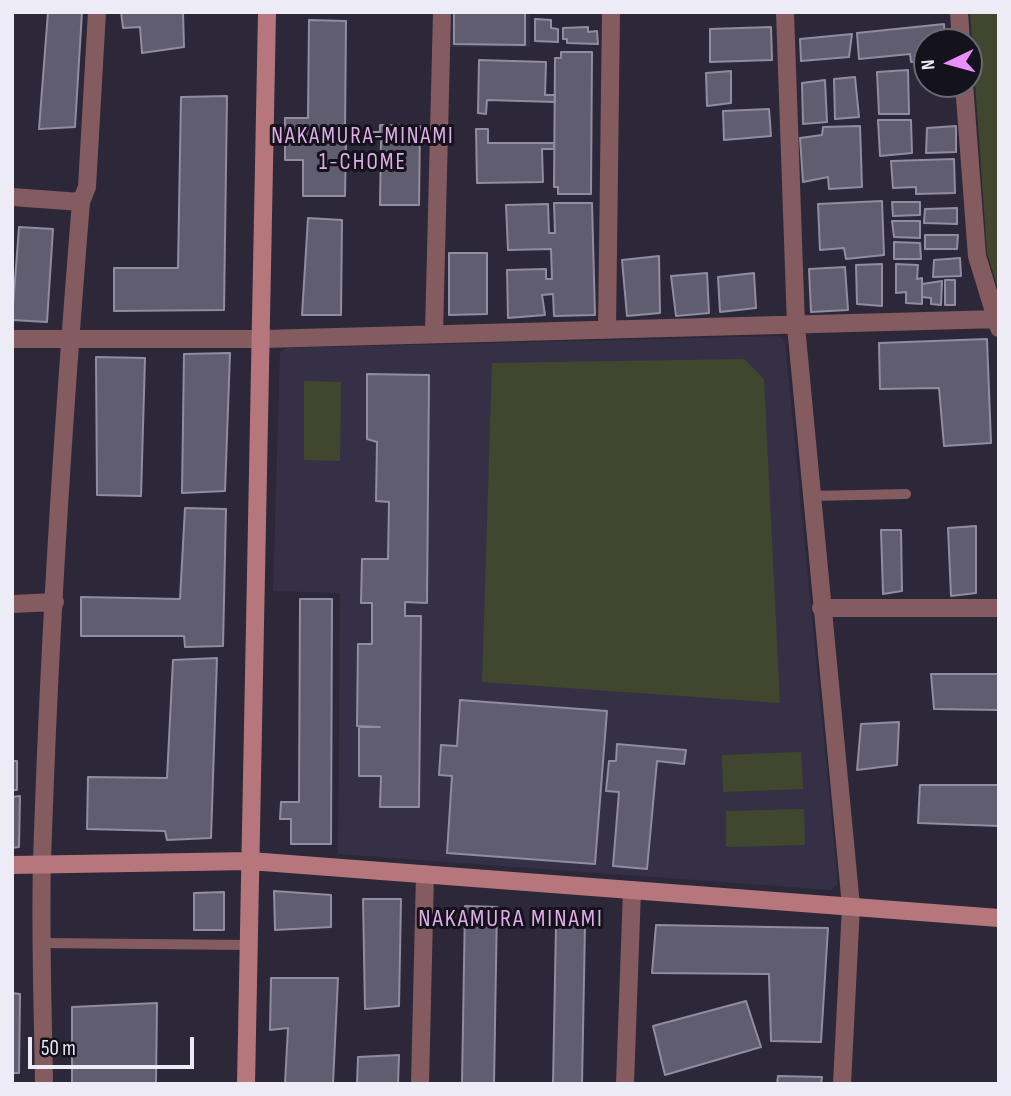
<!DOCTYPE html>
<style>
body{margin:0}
#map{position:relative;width:1011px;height:1096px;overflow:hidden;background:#2c2839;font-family:"Sofia Sans Condensed",sans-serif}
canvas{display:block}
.frame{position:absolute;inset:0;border:14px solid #edebf6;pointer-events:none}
.north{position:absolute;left:913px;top:28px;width:70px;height:70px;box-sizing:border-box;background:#14121a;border:2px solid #6b6972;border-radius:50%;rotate:265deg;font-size:19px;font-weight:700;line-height:28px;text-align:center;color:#edebf6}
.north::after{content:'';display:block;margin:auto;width:24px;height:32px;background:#ea8dfd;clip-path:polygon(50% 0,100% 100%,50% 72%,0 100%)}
.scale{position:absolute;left:28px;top:1037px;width:166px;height:32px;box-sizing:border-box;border:4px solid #edebf6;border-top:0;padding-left:9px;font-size:21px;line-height:24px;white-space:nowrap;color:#edebf6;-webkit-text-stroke:5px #14121a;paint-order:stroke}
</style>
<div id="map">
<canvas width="1011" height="1096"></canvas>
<div class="frame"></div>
<div class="north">N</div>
<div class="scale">50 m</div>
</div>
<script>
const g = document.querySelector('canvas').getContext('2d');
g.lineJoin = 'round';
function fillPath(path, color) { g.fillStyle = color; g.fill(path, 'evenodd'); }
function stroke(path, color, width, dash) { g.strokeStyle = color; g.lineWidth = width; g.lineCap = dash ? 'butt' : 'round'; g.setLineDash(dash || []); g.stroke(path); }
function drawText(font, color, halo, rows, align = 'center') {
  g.font = font + ' "Sofia Sans Condensed",sans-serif'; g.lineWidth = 6; g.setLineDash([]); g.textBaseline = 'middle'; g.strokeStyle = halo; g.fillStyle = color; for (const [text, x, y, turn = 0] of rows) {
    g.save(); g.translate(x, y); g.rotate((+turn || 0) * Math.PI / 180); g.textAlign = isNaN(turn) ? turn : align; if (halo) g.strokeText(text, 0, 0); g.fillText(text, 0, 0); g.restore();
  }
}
fillPath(new Path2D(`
 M452,12H530V47H451Z
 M779,336L785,342L838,884L831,890L338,854L340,593L273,591L280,353L286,348Z`), '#353046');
fillPath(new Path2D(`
 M970,12H999V292L987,253Z
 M744,359L764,379L780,703L482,682L492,363Z
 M304,381L341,382L340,461L304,460Z
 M801,752L803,789L723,792L722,755Z
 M804,809L805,845L726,847V811Z`), '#41472f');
const building = new Path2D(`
 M48,12H82L75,127L39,129Z
 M121,12H183L184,47L142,53L140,27L123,28Z
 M454,12H525V45L454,44Z
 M535,19L551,20V28L558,29V42L535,41Z
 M309,20L346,21L345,132H380V125L420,126L419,205H380L381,139L346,138L345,196H303V160H285V118H308Z
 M944,24L945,42H927V60L911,62L910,54L859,59L857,33Z
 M588,27V32L597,31L598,44L567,43V39H563V28Z
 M771,27L772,60L710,62V29Z
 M852,34L849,57L801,61L800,39Z
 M561,52H592L591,194H558V187H554L555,58H561Z
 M479,60L546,62L545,95H555V102L487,100L486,114L478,113Z
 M908,70L909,114H879L877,72Z
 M731,71V103L707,106L706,73Z
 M855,77L859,117L835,119L834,79Z
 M825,80L827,122L803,124L802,83Z
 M227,96L224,310L114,311V268H178L181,97Z
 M769,109L771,136L724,140L723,111Z
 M878,120H911L912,153L880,156Z
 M860,126L862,187L829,189L828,177L803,182L800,138L822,135L823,127Z
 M956,126V152L926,153L927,128Z
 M476,129H488V143H554V149H542L543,182L477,183Z
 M954,159L955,193L916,194V187L893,188L891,161Z
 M882,201L884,255L846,259L844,248L820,250L818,204Z
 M892,202H920V215L893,216Z
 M554,203H592L595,315L554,316L553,294L542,295L545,315L508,318L507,270L546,269V279H552L551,249L508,250L506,205L548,204L549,233H555Z
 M957,208V224L924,223L925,209Z
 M308,218L342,220L341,315H302Z
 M892,221H920V238L894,237Z
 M19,227L53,229L47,322L12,320Z
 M925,235H958L957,249H925Z
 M894,242L920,243L921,259H894Z
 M449,253H487V314L449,315Z
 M659,256L660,313L627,316L622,260Z
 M960,258L961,276L933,277L934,260Z
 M882,264V306L857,304L856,265Z
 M896,264L918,265L917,279L922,278V304L906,303V292L896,293Z
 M845,267L848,310L811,312L809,269Z
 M707,273L709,313L676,316L671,276Z
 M754,273L756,308L720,312L718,277Z
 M945,280H955V305H945Z
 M942,281L941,305L931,304V298L922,297V284Z
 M987,339L991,443L944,446L939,388L880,389L879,343Z
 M230,353L225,491L182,493L184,354Z
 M96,357L145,358L141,496L97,495Z
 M367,374L429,375L427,603L405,602V616H421L419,807H380L381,776H359V727H380L357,726L358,644H372V603H361L362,559H388L389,502L376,501L377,442L367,439Z
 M185,508L226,509L223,646L185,647L184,636H81V597L180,599Z
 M976,526V593L951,596L948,528Z
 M881,530H901L902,591L883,594Z
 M300,599H332L331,844H291V819H280L281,802H299Z
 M217,658L211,838L167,840L165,831L87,829L88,777L167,778L173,660Z
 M931,674H999V710L934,709Z
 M460,700L607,711L595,864L447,853L452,776L439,775L441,745L457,746Z
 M899,722L897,765L857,770L861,724Z
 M617,744L686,750L684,764L657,761L647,869L613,866L619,792L606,791L609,761H616Z
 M12,761H17V790H12Z
 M920,785H999V826L918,823Z
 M20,796L19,847L12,848V797Z
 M274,891L331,895V927L275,930Z
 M224,892V930H194V893Z
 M363,899H401L399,1006L365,1009Z
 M465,906L497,907L494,1084H462Z
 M556,925H585L582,1084H553Z
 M656,925L828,928L821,1042L771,1041L769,974L652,973Z
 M271,978H338L333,1084H285L288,1028L270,1030Z
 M12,993L20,994L19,1073H12Z
 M746,1001L761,1047L665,1075L653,1026Z
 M157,1003L156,1084H72V1007Z
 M399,1055L398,1084H357L358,1057Z
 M778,1076L822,1077L821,1084H777Z`);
fillPath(building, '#605d70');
stroke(building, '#908ca1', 2);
stroke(new Path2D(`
 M811,496L906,494
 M43,943L248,945`), '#845c5f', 10);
stroke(new Path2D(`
 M785,12L796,326L851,906L842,1084
 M959,12L961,42
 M964,84L977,256L999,328
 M12,197L81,202
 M607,329L611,12
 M434,333L442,12
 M12,339H263L999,319
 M12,604L55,602
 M821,608H999
 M44,1084C43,1010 40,936 42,862C49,642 63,422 81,202L87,187L97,12
 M420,1084L425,874
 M625,1084L632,890`), '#845c5f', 18);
stroke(new Path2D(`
 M12,865L250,861L999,918
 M246,1084L267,12`), '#b6777c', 18);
g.letterSpacing = '2px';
drawText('23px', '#e1aeeb', '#14121a', [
 ["NAKAMURA-MINAMI",363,137],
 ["1-CHOME",363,163]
]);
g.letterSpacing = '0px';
g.letterSpacing = '2px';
drawText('24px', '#e1aeeb', '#14121a', [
 ["NAKAMURA MINAMI",511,920]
]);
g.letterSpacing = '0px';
</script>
